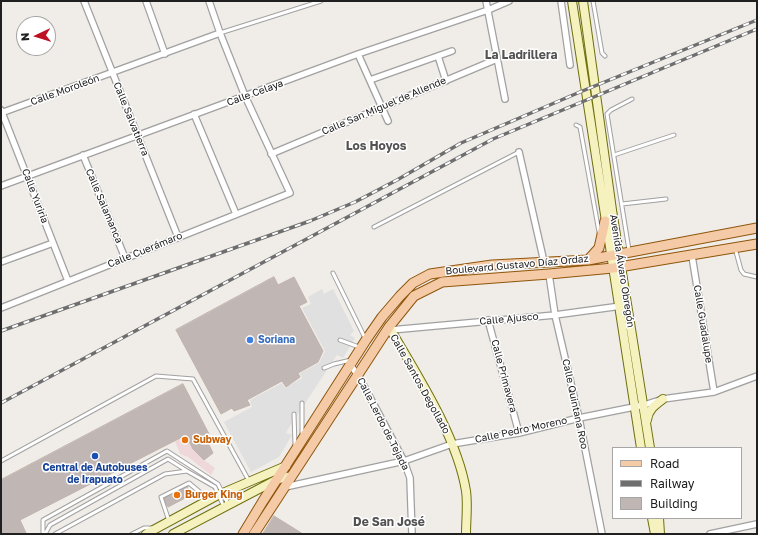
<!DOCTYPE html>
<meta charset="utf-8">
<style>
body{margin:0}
#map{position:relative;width:758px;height:535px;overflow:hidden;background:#f0ece7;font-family:"Golos Text",sans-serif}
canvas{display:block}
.frame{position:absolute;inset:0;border:2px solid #202020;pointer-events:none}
.legend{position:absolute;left:612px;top:447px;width:130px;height:72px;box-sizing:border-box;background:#fff;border:1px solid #a6a6a6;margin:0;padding:5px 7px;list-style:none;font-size:12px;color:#202020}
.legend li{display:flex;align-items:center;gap:8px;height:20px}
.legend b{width:20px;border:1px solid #a6a6a6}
.north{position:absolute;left:16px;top:16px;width:40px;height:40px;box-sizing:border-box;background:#fff;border:1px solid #a6a6a6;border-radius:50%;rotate:266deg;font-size:11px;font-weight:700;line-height:16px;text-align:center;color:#202020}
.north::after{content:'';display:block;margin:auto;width:14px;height:18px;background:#bf1023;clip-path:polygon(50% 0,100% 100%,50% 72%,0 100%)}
</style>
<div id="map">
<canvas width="758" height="535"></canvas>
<div class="frame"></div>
<ul class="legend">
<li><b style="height:5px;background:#f5cba7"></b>Road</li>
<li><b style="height:5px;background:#6e6e6e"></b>Railway</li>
<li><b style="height:11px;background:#c0b7b4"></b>Building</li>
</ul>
<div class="north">N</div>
</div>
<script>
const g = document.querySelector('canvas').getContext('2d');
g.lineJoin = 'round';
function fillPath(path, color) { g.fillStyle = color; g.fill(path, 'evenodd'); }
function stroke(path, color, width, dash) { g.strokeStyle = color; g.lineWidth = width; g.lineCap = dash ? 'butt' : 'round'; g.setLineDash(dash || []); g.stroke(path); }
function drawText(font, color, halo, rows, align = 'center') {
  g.font = font + ' "Golos Text",sans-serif'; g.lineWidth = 3; g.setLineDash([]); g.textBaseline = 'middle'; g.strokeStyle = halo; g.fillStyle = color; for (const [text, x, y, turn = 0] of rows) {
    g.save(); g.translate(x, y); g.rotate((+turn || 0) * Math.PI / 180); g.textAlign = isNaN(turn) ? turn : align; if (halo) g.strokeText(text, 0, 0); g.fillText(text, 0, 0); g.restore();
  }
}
fillPath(new Path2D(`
 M186,435L204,460L215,468L211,475L188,457L180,454L175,441Z`), '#efd8d9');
fillPath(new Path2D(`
 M322,289L324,294L333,289L354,331L350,335L355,338L343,358L337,355L288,429L286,433L292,435L279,457L251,472L224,422L252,407L250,400L282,383L285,388L302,378L300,373L319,363L325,351L302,308L311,304L308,297Z`), '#e0e0e0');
const building = new Path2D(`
 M274,277L278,285L294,277L307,302L299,306L323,351L318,362L298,373L300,377L286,387L282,381L247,400L250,405L234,411L232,408L221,414L176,330Z
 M183,384L209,434L205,437L213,453L204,460L193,449L186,435L20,520L26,533L24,534H1V480Z
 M186,484L191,495L168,507L162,496Z
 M274,516L303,534H263Z`);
fillPath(building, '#c0b7b4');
stroke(building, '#c0b2aa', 1);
const lane = new Path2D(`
 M593,1L602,53L605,56
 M220,33L321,1
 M576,125L580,127L599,232
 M614,155L674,135
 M622,204L666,199
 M374,227L519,152
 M735,248L741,270L744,274L757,277
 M629,250L607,114L611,110L632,99
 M333,273L365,338
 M340,340L359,347
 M324,368L334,364L351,360
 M302,403V433
 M294,414L295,446
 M1,461L156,376L193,379L249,481
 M169,521L161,497L189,483L208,499
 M43,534V520L167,451L218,484L228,504
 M45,534L50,525L168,459L187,471
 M55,534L165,474L187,471L215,487L224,507
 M132,534L144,528H153`);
const street = new Path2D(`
 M84,1L178,237
 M146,1L165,54
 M486,1L505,99
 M561,1L570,65
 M358,54L388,121
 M438,56L446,81
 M370,80L452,51
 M1,110L68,281
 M1,113L220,33
 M194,114L236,214
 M519,152L544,262
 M271,154L497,59
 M83,155L125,258
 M1,186L358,54L488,10L509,1
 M692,256L714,392
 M1,262L53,243
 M549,274L555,315L579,418L602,534
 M1,308L290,193L245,96L220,33L209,1
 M488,320L519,433
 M391,330L555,315L621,306
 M350,365L358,375L404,461L410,478L412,534
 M285,487L404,461L452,444L519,433L579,418L644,405L663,399L714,392L757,376
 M710,534L757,524`);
const secondary = new Path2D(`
 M572,1L641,448
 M583,1L612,210L650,448
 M389,327C417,375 457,436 466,491C468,505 466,520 466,534
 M647,420C648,410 655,405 663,399
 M652,518L655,534
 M659,518L660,534
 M146,534L218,495L286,466
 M173,534L276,480L291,476`);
const primary = new Path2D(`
 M589,259L599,248L605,221
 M243,534L263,501L366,340L382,317L400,296L413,283L430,274L492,265L588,260L757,228
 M254,534L389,327L414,296L442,282L549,274L613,268L757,244`);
stroke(lane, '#a1a1a1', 5);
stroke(street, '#a1a1a1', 8);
stroke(secondary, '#6f700e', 10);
stroke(primary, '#8f560c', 11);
stroke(lane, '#fff', 3);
stroke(street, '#fff', 5.5);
stroke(secondary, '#f5f2c0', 8);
stroke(primary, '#f5cba7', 9);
const rail = new Path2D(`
 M1,331L310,221L355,202L397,180L461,143L580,92L757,20
 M1,403L493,139L757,29`);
stroke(rail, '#6e6e6e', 3.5);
stroke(rail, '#fff', 2, [6]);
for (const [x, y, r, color] of [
 [250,340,4,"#3f7fe0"],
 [185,440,4,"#e8710a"],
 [95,456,4,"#1a4fb4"],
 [177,495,4,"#e8710a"]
]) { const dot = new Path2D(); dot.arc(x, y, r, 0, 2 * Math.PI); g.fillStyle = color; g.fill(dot); stroke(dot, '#fff', 1.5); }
drawText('10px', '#202020', '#fff', [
 ["Calle Moroleón",65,90,-20],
 ["Calle Celaya",255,93,-20],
 ["Calle San Miguel de Allende",384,106,-23],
 ["Calle Salvatierra",131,119,68],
 ["Calle Yuriria",35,196,69],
 ["Calle Salamanca",104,206,67],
 ["Calle Cuerámaro",145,250,-22],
 ["Boulevard Gustavo Díaz Ordaz",517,265,-5],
 ["Avenida Álvaro Obregón",622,271,81],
 ["Calle Ajusco",509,319,-5],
 ["Calle Guadalupe",703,324,81],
 ["Calle Primavera",504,376,75],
 ["Calle Santos Degollado",420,384,61],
 ["Calle Quintana Roo",575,404,78],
 ["Calle Lerdo de Tejada",383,424,63],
 ["Calle Pedro Moreno",521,430,-12]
]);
drawText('bold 10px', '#366cbe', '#fff', [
 ["Soriana",258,340]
], 'left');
drawText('bold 10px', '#c56008', '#fff', [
 ["Subway",193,440],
 ["Burger King",185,495]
], 'left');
drawText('bold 10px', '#164399', '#fff', [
 ["Central de Autobuses",95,468],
 ["de Irapuato",95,480]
]);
drawText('bold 12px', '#535353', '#fff', [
 ["La Ladrillera",521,55],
 ["Los Hoyos",376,146],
 ["De San José",389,522]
]);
</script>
